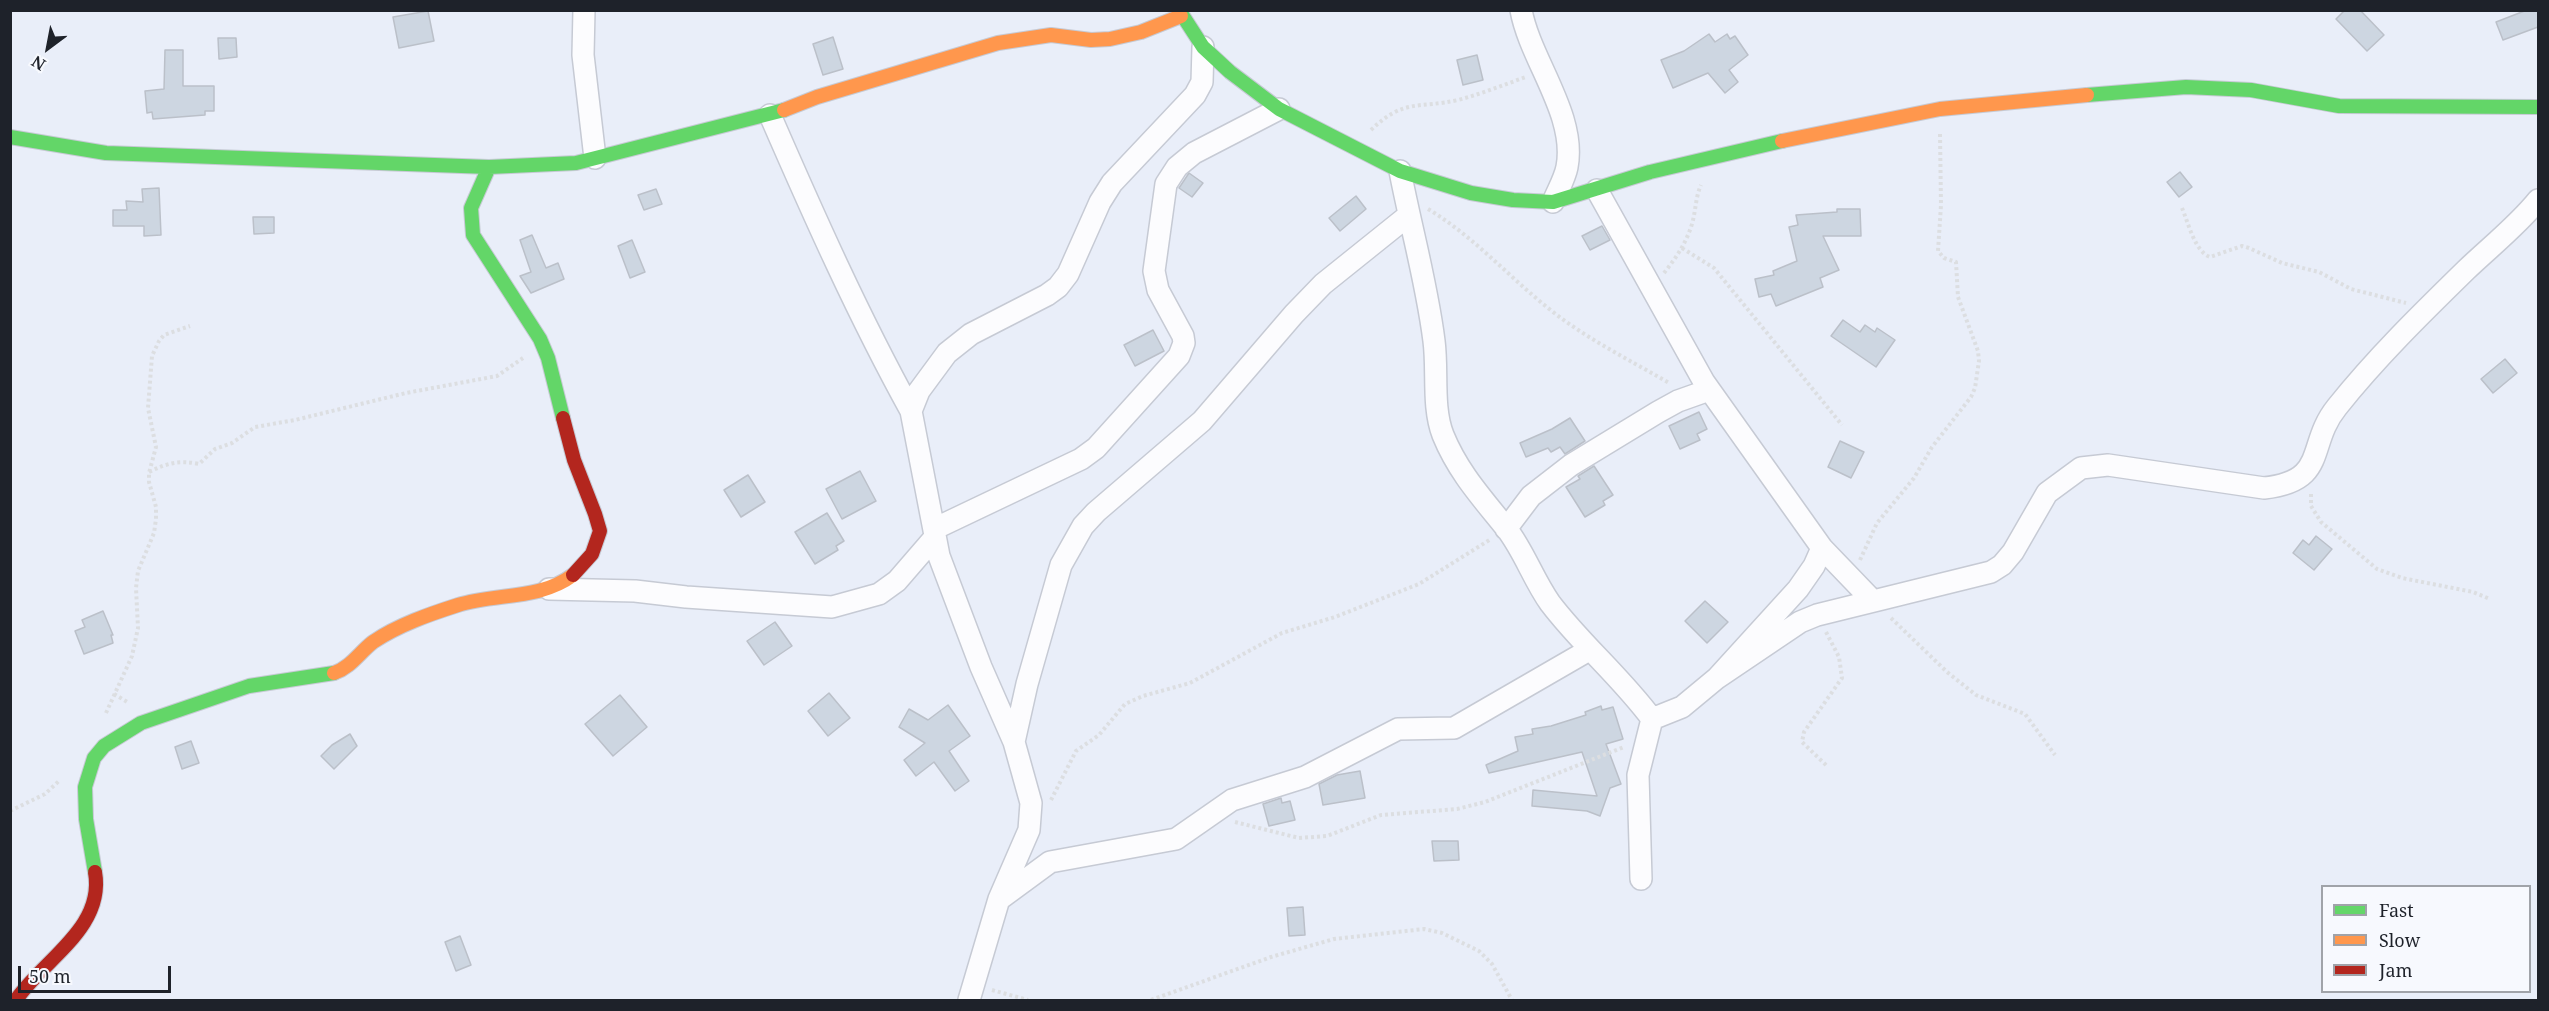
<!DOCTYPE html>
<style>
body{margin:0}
#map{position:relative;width:2549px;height:1011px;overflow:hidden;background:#e9eef9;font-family:"Noto Serif",serif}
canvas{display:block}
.frame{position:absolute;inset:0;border:12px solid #1e222a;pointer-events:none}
.legend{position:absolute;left:2321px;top:885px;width:210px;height:108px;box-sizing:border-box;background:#f7f9fe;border:2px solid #a0a3a9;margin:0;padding:8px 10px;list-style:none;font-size:18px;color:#1e222a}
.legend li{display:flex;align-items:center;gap:12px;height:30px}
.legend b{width:30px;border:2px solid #a0a3a9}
.north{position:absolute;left:18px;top:18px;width:60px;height:60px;-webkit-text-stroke:4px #f7f9fe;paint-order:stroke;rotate:212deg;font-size:16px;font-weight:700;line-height:24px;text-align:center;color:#1e222a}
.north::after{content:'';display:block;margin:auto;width:21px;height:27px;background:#1e222a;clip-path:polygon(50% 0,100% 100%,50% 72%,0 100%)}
.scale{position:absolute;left:18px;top:966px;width:153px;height:27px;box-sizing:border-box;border:3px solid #1e222a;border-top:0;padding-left:8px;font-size:18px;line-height:21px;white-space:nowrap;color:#1e222a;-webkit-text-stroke:4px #f7f9fe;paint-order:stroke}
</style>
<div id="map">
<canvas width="2549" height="1011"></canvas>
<div class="frame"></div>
<ul class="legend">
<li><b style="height:8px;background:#63d668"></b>Fast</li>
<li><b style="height:8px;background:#ff974d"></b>Slow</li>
<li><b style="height:8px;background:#b3261e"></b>Jam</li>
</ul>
<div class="north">N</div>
<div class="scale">50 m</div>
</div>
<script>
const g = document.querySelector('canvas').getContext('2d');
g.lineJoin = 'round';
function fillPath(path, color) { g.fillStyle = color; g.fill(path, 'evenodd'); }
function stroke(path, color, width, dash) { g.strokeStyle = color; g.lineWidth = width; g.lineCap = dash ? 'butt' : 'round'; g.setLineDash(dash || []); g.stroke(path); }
const building = new Path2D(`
 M2345,10H2360L2384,35L2367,51L2336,19Z
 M2527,10H2538V27L2503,40L2496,22Z
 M428,11L434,41L399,48L393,17Z
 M1709,34L1715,42L1727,34L1730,39L1735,36L1748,55L1729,70L1738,82L1725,93L1708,73L1673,88L1661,60L1684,51Z
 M833,37L843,69L823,75L813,44Z
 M218,38H236L237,57L219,59Z
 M165,50H183V86H214V111H205V115L153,119L152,112L147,113L145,91L164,89Z
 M1477,55L1483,80L1463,85L1457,60Z
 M2180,172L2192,187L2179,197L2167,182Z
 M1189,173L1203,183L1192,197L1179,188Z
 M159,188L161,235L144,236V226H113V210H127L126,201L143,202L142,189Z
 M656,189L662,204L644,210L638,195Z
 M1356,196L1366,209L1340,231L1329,218Z
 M1837,209H1860L1861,236H1823L1839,270L1820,278L1823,287L1776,306L1771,294L1759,297L1755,279L1774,275L1773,271L1797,261L1789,227L1798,225L1796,215L1837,212Z
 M253,217H274V233L254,234Z
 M1602,226L1610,240L1590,250L1582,236Z
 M532,235L546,268L558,263L564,279L531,293L520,276L531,272L520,240Z
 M632,240L645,272L630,278L618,246Z
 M1843,320L1860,332L1865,325L1875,332L1877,328L1895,340L1876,367L1831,336Z
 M1153,330L1164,351L1135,366L1124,345Z
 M2505,359L2517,373L2493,393L2481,379Z
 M1699,412L1707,429L1697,434L1700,440L1680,449L1669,426Z
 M1570,418L1585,441L1565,454L1560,447L1551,452L1548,448L1526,457L1520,443L1552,429Z
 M1840,441L1864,452L1851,478L1828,467Z
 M1594,466L1613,495L1603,501L1605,505L1585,517L1566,487L1580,479L1578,476Z
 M860,471L876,501L842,519L826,489Z
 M748,475L765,502L741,517L724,490Z
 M827,513L844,541L836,546L838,550L815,564L795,532Z
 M2316,536L2332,549L2314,570L2293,553L2303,540L2309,545Z
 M1705,601L1728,622L1707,643L1685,621Z
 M103,611L113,635H111L113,643L84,654L75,631L85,627L82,620Z
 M775,622L792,646L764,665L747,641Z
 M829,693L850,718L828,736L808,711Z
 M620,695L647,727L613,756L585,724Z
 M948,705L970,736L949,751L969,781L955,791L934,762L916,776L904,760L925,743L899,727L909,709L928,720Z
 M1601,706L1602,710L1613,707L1623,739L1606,744L1621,784L1610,788L1600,816L1587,811L1532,806L1533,790L1597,796L1582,752L1489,773L1486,765L1518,751L1515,737L1533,734L1532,729L1551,726L1586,715L1585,712Z
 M350,734L357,746L334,769L321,756L332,745Z
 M191,741L199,763L182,769L175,747Z
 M1360,771L1365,798L1323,805L1319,784L1337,775Z
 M1281,798L1282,803L1290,801L1295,820L1269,826L1263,804Z
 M1432,841H1458L1459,860L1434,861Z
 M1303,907L1305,935L1289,936L1287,908Z
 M460,936L471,965L456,971L445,942Z`);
fillPath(building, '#cdd6e1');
stroke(building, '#bbc0c9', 1.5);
const street = new Path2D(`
 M584,10L583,55L595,158
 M1521,10C1530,60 1577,115 1567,167C1565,178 1558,190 1553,202
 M770,115C814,216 858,315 911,411
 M1400,171C1411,228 1427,284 1434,341C1438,371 1432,407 1443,435C1458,472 1482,498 1506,528C1524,551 1533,579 1550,603C1581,644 1621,677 1652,719L1638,775L1641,879
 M1597,190L1704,382L1822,548L1873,601
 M934,529L1081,459L1096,448L1179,356L1184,343L1183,336L1158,290L1154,271L1166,184L1177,167L1194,153L1279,109
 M1506,529L1531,496L1571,465L1658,412L1678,401L1709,390
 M549,589L635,591L686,597L832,607L879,594L897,581L935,537
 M1717,678L1800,622L1817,615L1991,572L2002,565L2013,552L2047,493L2081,468L2108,465L2264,488C2329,481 2306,445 2337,407C2376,358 2422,313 2466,270C2490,247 2518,225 2538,200
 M1652,719L1682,707L1717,678L1798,589L1814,566L1822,548
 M1014,742L1027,684L1061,565L1083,526L1096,512L1202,421L1294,314L1323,284L1409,215
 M1001,898L1050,862L1176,839L1232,800L1305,777L1398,729L1454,728L1589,650
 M969,1000L999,899L1029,830L1031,803L1014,742L981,667L939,556L911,411L919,391L947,353L971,334L1047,295L1058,287L1068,274L1100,202L1112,183L1195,95L1202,82L1203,47`);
const fast = new Path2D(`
 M1179,10L1203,47L1230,72L1279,109L1400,171L1471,193L1513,200L1553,202L1650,172L1782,141
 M2087,95L2186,87L2251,90L2339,106L2538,107
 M10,137L106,153L489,167L576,163L784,110
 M489,167L471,208L473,235L540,339L548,358L563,418
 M95,872L86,819L85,787L94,758L104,746L141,723L249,686L334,673`);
const slow = new Path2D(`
 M784,110L817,97L998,43L1051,35L1091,40L1110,39L1141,32L1181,16
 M1782,141L1940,109L2087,95
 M334,673C351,667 359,653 373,642C398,625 430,614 458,605C496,593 540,600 573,575`);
const jam = new Path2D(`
 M563,418L574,460L595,514L600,531L592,554L573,575
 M16,1000C43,960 105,928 95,872`);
stroke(street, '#c6cad4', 24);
stroke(fast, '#c6cad4', 16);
stroke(slow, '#c6cad4', 16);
stroke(jam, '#c6cad4', 16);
stroke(new Path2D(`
 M1371,130C1404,98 1418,109 1458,100C1481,94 1503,85 1526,77
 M2182,208C2188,222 2195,252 2210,257L2242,246L2249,248L2282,263L2319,272L2351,289L2406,303
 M1428,209C1473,236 1507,275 1548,308C1585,338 1628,359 1669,383
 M1682,248L1714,268L1842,425
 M1664,273C1675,259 1685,245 1691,227C1696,213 1695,198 1701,185
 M149,472C167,463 179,460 199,464L215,449L232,443L255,427L295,420L406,393L497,376L523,358
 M2311,494V506L2321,522L2377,569L2402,578L2473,592L2490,599
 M1860,560L1877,523L1914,478L1932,447L1971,397L1975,388L1979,361L1978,351L1958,297L1956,262L1944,258L1938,251L1941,205L1940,134
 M1891,618L1947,672L1976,695L2025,714L2055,755
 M1826,632L1839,657L1842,678L1804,732L1802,742L1827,766
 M114,694L129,703
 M106,713L132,656L138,628L136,588L138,571L154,533L156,519V507L149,482V473L156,447L148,408L152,356L159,341L164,335L190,326
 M1051,800L1076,751L1099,735L1125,704L1143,696L1190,683L1282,633L1335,617L1419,584L1491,539
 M10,811L45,794L60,780
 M1235,822L1299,838L1327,836L1381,815L1457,809L1485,802L1624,747
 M992,990L1028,1000
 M1151,1000L1271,957L1334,939L1424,929L1442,933L1479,951L1492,964L1512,1000`), '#dcdee1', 4, [3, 3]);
stroke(street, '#fcfcfe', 21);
stroke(fast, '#63d668', 14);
stroke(slow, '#ff974d', 14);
stroke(jam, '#b3261e', 14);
</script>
